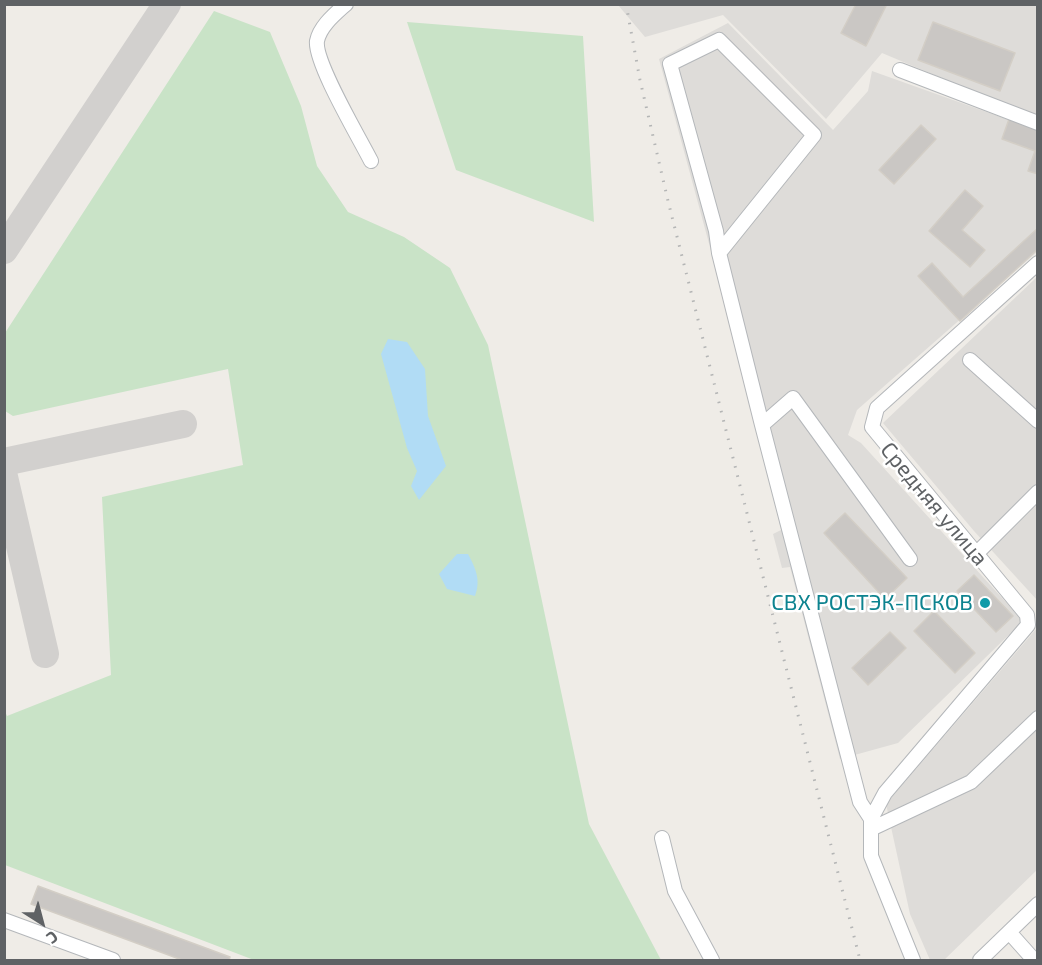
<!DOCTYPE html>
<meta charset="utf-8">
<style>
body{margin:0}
#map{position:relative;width:1042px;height:965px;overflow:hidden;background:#efece7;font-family:"Exo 2",sans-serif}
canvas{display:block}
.frame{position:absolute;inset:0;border:6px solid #5f6265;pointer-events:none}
.north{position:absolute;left:12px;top:893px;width:60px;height:60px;-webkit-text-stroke:4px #fff;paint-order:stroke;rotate:144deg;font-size:16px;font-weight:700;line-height:24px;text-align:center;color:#5f6265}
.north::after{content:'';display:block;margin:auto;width:21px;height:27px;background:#5f6265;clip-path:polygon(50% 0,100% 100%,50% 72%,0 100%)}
</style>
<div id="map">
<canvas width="1042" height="965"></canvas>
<div class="frame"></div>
<div class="north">С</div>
</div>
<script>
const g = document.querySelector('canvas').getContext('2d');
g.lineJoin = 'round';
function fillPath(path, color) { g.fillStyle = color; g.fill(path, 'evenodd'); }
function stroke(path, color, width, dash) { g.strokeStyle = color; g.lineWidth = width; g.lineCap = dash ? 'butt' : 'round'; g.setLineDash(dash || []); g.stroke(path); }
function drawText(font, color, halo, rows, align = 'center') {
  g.font = font + ' "Exo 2",sans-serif'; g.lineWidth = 5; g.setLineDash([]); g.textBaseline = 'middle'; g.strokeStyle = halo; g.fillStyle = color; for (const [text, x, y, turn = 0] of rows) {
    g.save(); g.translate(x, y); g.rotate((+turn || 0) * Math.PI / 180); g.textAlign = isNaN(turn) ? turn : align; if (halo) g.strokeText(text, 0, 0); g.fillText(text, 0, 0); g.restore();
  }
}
fillPath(new Path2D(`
 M618,5H1037V118L882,53L826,119L723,15L645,37Z
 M728,23L833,130L868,91L872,71L1037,130V252L857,410L848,435L861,443L1023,621L898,743L840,759L790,567L782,568L773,534L781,530L756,417L659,59Z
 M1037,277V600L974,531L883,423Z
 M1037,628V870L944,960H930L910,914L886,804Z`), '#dedcd9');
fillPath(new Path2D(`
 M214,11L270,32L301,106L317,166L348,212L404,237L450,268L488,345L589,824L661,960H254L5,865L4,709L7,716L111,675L102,497L243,465L228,369L13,416L5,411V333Z
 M407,22L583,36L594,222L456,170Z`), '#c9e3c7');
fillPath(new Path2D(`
 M388,339L407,342L425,369L428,416L446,466L419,500L411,486L417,471L407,448L381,354Z
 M457,554H468C476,569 481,580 475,596L447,589L439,574Z`), '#b1dcf5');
stroke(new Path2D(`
 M4,250L167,4
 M4,462L183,424
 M4,477L45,654`), '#d2d0ce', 28);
const building = new Path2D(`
 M856,4H887L866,46L841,33Z
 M933,22L1015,53L1000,91L918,60Z
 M1009,119L1038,130V174L1028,171L1035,151L1002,139Z
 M921,125L936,139L894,184L879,170Z
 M965,190L983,206L962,230L985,250L970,267L929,231Z
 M1038,228V249L960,321L918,276L932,263L963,297Z
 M845,513L907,578L885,599L824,533Z
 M974,575L1013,616L996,632L957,591Z
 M934,611L975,653L955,673L914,631Z
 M890,632L906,648L868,685L852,668Z
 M38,886L230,957L229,960H182L31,904Z`);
fillPath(building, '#cac7c4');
stroke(building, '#d3cec6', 1.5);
const minor = new Path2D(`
 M346,4C335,14 320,26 317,41C314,62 360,139 371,161
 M900,70L1038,123
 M719,253L814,135L719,40L670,64L716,231L719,253L762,425
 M970,360L1038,421
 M976,554L1038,492
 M871,819L860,802L762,425L793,398L910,559
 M871,829L971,782L1038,718
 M662,838L675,891L712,960
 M4,920L113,960
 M1009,932L1034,960
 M913,960L871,856V819L885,793L1028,625L1027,615L872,427L877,408L1038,263
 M980,960L1038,904`);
stroke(minor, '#b4b7ba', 16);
stroke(minor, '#fff', 14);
stroke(new Path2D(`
 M626,4L640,80L668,201L860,960`), '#b4b5b5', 3, [1.5, 8]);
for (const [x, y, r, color] of [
 [985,603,6,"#0f9aa8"]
]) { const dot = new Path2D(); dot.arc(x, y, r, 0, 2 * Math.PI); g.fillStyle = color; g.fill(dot); stroke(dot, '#fff', 2); }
drawText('22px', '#5f6265', '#fff', [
 ["Средняя улица",934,504,50]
]);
drawText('22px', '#0d838f', '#fff', [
 ["СВХ РОСТЭК-ПСКОВ",973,603]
], 'right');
</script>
